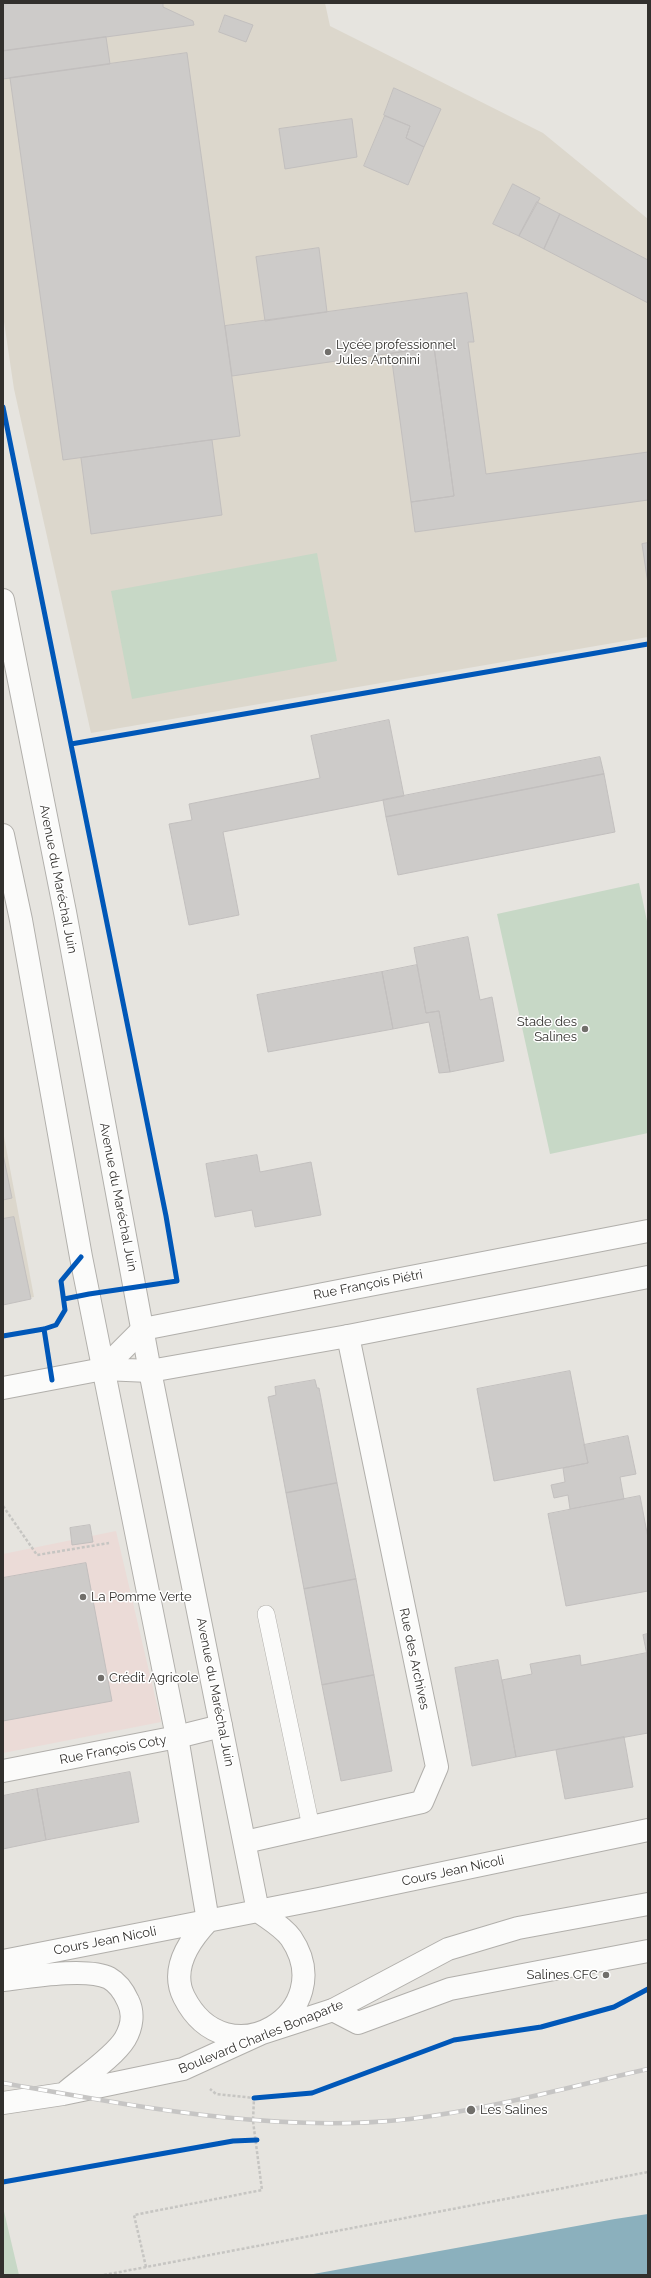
<!DOCTYPE html>
<meta charset="utf-8">
<style>
body{margin:0}
#map{position:relative;width:651px;height:2278px;overflow:hidden;background:#e6e4df;font-family:Raleway,sans-serif}
canvas{display:block}
.frame{position:absolute;inset:0;border:4px solid #32302d;pointer-events:none}
</style>
<div id="map">
<canvas width="651" height="2278"></canvas>
<div class="frame"></div>
</div>
<script>
const g = document.querySelector('canvas').getContext('2d');
g.lineJoin = 'round';
function fillPath(path, color) { g.fillStyle = color; g.fill(path, 'evenodd'); }
function stroke(path, color, width, dash) { g.strokeStyle = color; g.lineWidth = width; g.lineCap = dash ? 'butt' : 'round'; g.setLineDash(dash || []); g.stroke(path); }
function drawText(font, color, halo, rows, align = 'center') {
  g.font = font + ' Raleway,sans-serif'; g.lineWidth = 3; g.setLineDash([]); g.textBaseline = 'middle'; g.strokeStyle = halo; g.fillStyle = color; for (const [text, x, y, turn = 0] of rows) {
    g.save(); g.translate(x, y); g.rotate((+turn || 0) * Math.PI / 180); g.textAlign = isNaN(turn) ? turn : align; if (halo) g.strokeText(text, 0, 0); g.fillText(text, 0, 0); g.restore();
  }
}
fillPath(new Path2D(`
 M116,1531L161,1722L3,1753V1554Z`), '#ebdbd7');
fillPath(new Path2D(`
 M3,3H325L330,26L543,133L648,219V637L91,733L14,389L3,315Z
 M3,1131L34,1297L3,1302Z`), '#dcd7cc');
fillPath(new Path2D(`
 M317,553L337,661L132,699L111,591Z
 M639,883L648,926V1133L550,1154L497,914Z
 M3,2207L19,2275H3Z`), '#c7d8c6');
fillPath(new Path2D(`
 M648,2214V2275H308L615,2219Z`), '#8bb0bd');
const building = new Path2D(`
 M3,3H163V7L193,21L194,25L3,51Z
 M225,15L253,25L246,42L219,32Z
 M106,37L110,64L3,79V51Z
 M187,53L240,436L63,460L10,78Z
 M394,88L441,109L424,147L406,138L410,126L384,115Z
 M385,116L410,126L406,138L424,147L408,185L364,166Z
 M352,119L357,157L285,169L279,129Z
 M513,184L540,198L519,236L493,224Z
 M537,202L560,214L544,249L519,236Z
 M560,214L648,260V303L544,249Z
 M319,248L327,312L265,321L256,257Z
 M467,293L474,342H468L486,474L648,452V500L415,532L411,502L454,496L434,347L232,376L225,326Z
 M434,347L454,496L411,502L391,354Z
 M212,440L222,515L91,534L81,458Z
 M648,543V584L642,544Z
 M389,720L404,796L223,832L239,915L189,925L169,824L192,820L189,804L320,778L311,736Z
 M600,757L604,774L386,817L383,800Z
 M604,774L615,832L398,875L386,817Z
 M468,937L480,1000L492,997L504,1061L450,1072L439,1011L426,1013L414,948Z
 M417,965L426,1013L439,1011L450,1072L439,1073L429,1022L393,1029L382,972Z
 M382,972L393,1029L268,1052L257,995Z
 M3,1154L12,1198L3,1200Z
 M257,1155L260,1172L311,1162L321,1215L255,1227L252,1210L215,1217L206,1164Z
 M14,1217L31,1299L3,1305V1219Z
 M570,1371L588,1463L494,1481L477,1389Z
 M315,1380L317,1388H319L337,1483L286,1493L268,1397L276,1395L275,1387Z
 M628,1436L636,1474L620,1477L624,1499L570,1509L568,1495L554,1498L551,1485L565,1482L563,1468L588,1463L584,1445Z
 M337,1483L356,1579L304,1589L286,1493Z
 M640,1496L648,1538V1591L566,1606L548,1514Z
 M90,1525L93,1542L72,1545L70,1528Z
 M86,1563L112,1701L3,1721V1578Z
 M356,1579L374,1675L322,1685L304,1589Z
 M648,1634V1660L643,1635Z
 M647,1653L648,1733L516,1757L502,1680L532,1674L530,1664L580,1655L581,1665Z
 M498,1660L516,1757L472,1766L455,1668Z
 M374,1675L392,1771L341,1781L322,1685Z
 M624,1737L633,1787L565,1799L556,1750Z
 M130,1772L139,1822L46,1840L37,1789Z
 M37,1789L46,1840L3,1849V1796Z`);
fillPath(building, '#cdcbc9');
stroke(building, '#c2bfbe', 1);
const service = new Path2D(`
 M266,1614L311,1827`);
const minor = new Path2D(`
 M3,1771L177,1737L221,1726
 M245,1842L422,1802L437,1767L348,1336
 M333,2010L358,2023L450,1989L648,1951`);
const tertiary = new Path2D(`
 M103,1369L143,1329L648,1231
 M3,1388L103,1369L150,1371L348,1336L648,1277`);
const secondary = new Path2D(`
 M3,600L65,912L150,1371L258,1911
 M3,835L21,920L81,1257L177,1737L208,1921`);
const primary = new Path2D(`
 M208,1921C189,1941 170,1969 184,1997C227,2082 341,2012 291,1938C283,1927 269,1919 258,1911
 M3,1961L319,1899L648,1830
 M3,1980C28,1977 87,1967 109,1978C118,1983 124,1992 128,2001C134,2013 132,2027 125,2039C114,2057 82,2078 66,2092
 M3,2103L63,2094L183,2069L262,2033L333,2010L448,1949L518,1928L648,1904`);
stroke(service, '#b1afab', 18);
stroke(minor, '#b1afab', 24);
stroke(tertiary, '#b1afab', 24);
stroke(secondary, '#b1afab', 24);
stroke(primary, '#b1afab', 24);
stroke(new Path2D(`
 M3,1506L37,1555L109,1543
 M146,2267L134,2215L262,2190L253,2121L254,2098L216,2094L210,2089
 M104,2275L648,2172`), '#c6c5c2', 2.5, [3, 2]);
stroke(service, '#fbfbfa', 17);
stroke(minor, '#fbfbfa', 22);
stroke(tertiary, '#fbfbfa', 22);
stroke(secondary, '#fbfbfa', 22);
stroke(primary, '#fbfbfa', 22);
const rail = new Path2D(`
 M3,2083C134,2106 277,2134 410,2119C491,2109 569,2087 648,2069`);
stroke(rail, '#c6c5c4', 4.5);
stroke(rail, '#fff', 3, [9]);
stroke(new Path2D(`
 M3,407L166,1216L177,1281L89,1294L64,1299
 M71,744L648,644
 M44,1329L52,1380
 M3,1336L44,1329L56,1325L65,1310L61,1281L81,1257
 M254,2098L312,2093L454,2040L541,2027L614,2007L648,1989
 M3,2182L233,2141L257,2140`), '#0057b8', 5);
for (const [x, y, r, color] of [
 [328,352,4,"#716f6b"],
 [585,1029,4,"#716f6b"],
 [83,1597,4,"#716f6b"],
 [101,1678,4,"#716f6b"],
 [606,1975,4,"#716f6b"],
 [471,2110,5,"#716f6b"]
]) { const dot = new Path2D(); dot.arc(x, y, r, 0, 2 * Math.PI); g.fillStyle = color; g.fill(dot); stroke(dot, '#fff', 1.5); }
drawText('13px', '#32302d', '#fff', [
 ["Lycée professionnel",336,345],
 ["Jules Antonini",336,360],
 ["Stade des",577,1022,"right"],
 ["Salines",577,1037,"right"],
 ["La Pomme Verte",91,1597],
 ["Crédit Agricole",109,1678],
 ["Salines CFC",598,1975,"right"],
 ["Les Salines",480,2110]
], 'left');
drawText('13px', '#32302d', '#fff', [
 ["Avenue du Maréchal Juin",58,879,79],
 ["Avenue du Maréchal Juin",118,1197,79],
 ["Rue François Piétri",368,1285,-11],
 ["Rue des Archives",414,1659,78],
 ["Avenue du Maréchal Juin",215,1692,79],
 ["Rue François Coty",113,1750,-11],
 ["Cours Jean Nicoli",453,1871,-12],
 ["Cours Jean Nicoli",105,1941,-11],
 ["Boulevard Charles Bonaparte",261,2037,-22]
]);
</script>
